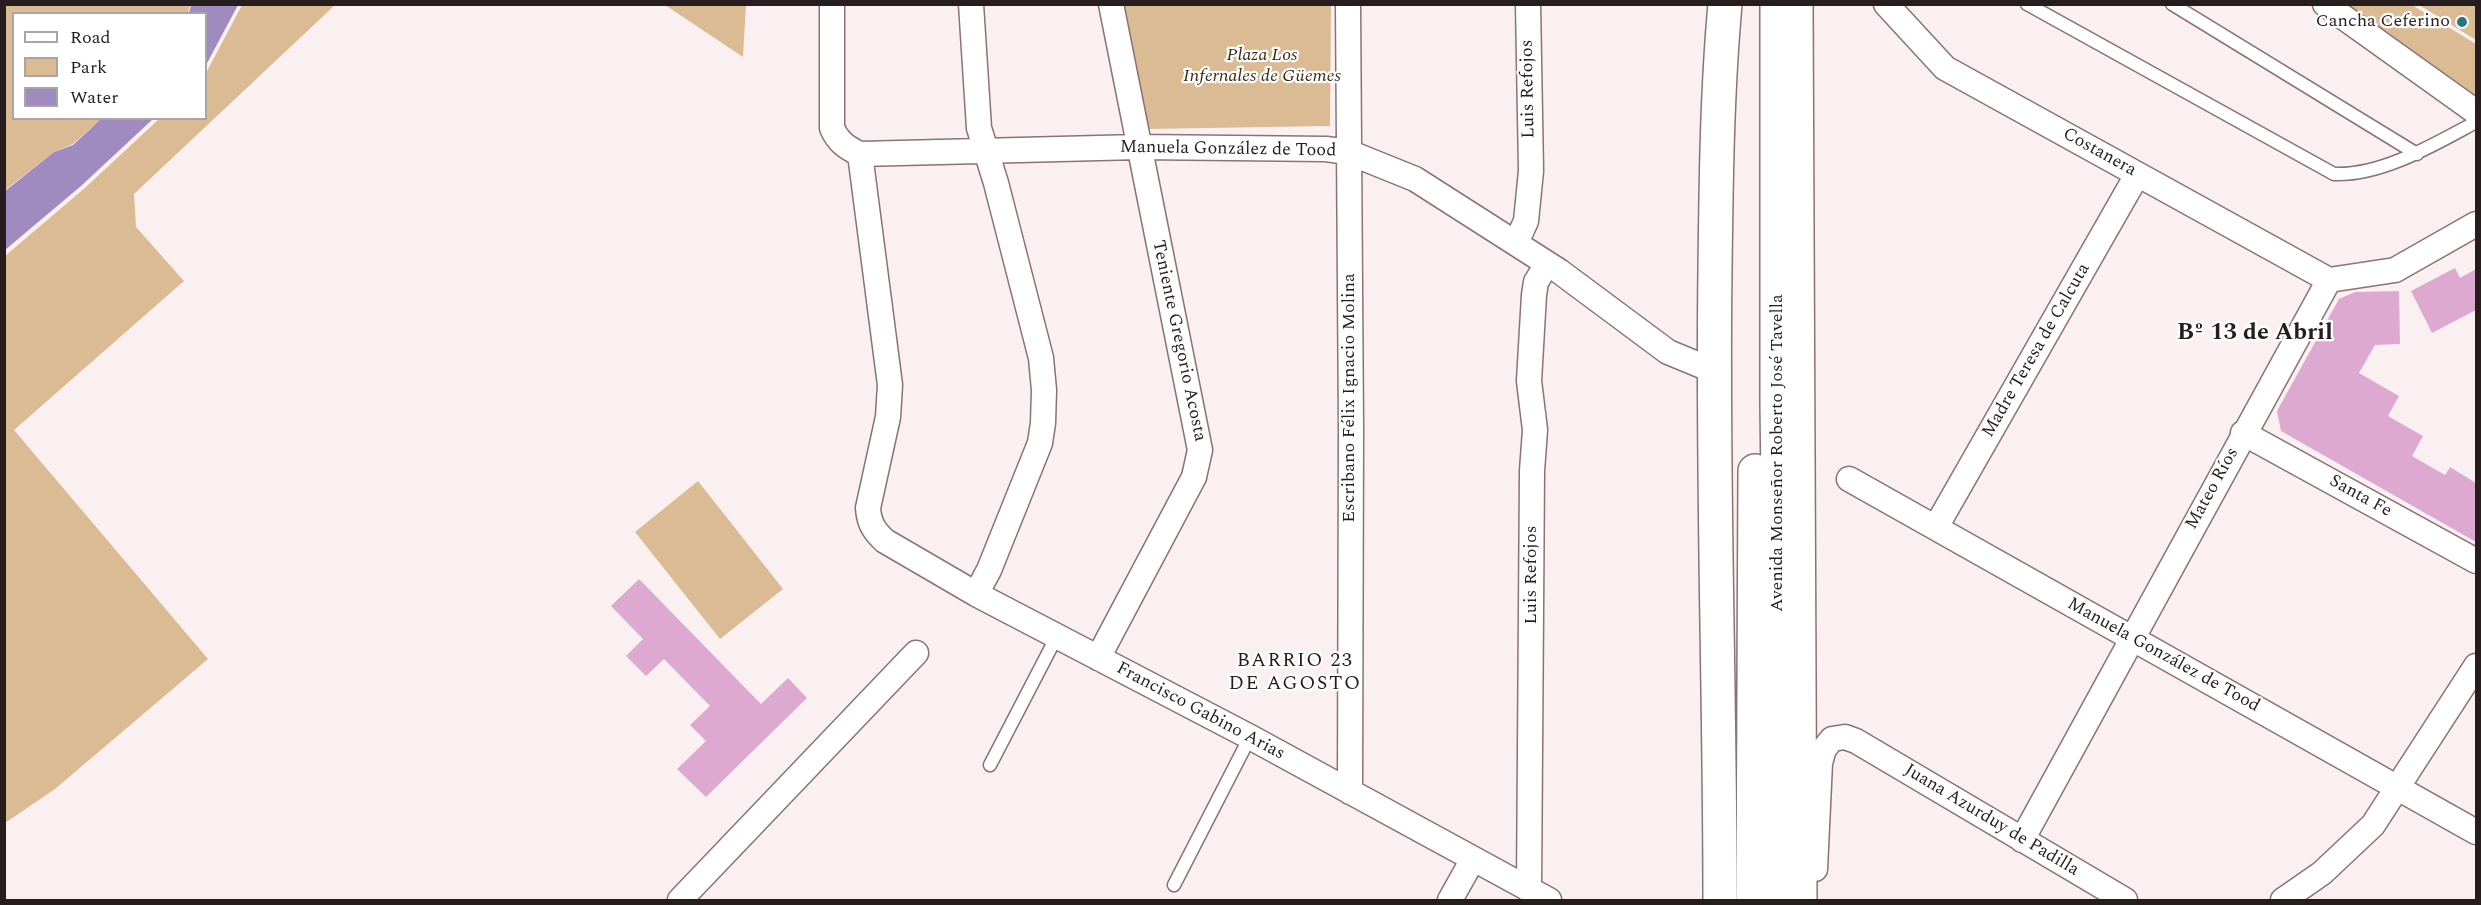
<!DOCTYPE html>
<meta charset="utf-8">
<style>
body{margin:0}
#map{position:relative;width:2481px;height:905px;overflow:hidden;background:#fbf0f1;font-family:Spectral,serif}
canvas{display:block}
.frame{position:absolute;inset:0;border:6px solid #271d1e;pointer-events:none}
.legend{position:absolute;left:12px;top:12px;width:195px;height:108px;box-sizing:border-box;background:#fff;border:2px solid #a9a5a5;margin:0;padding:8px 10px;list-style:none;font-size:18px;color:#271d1e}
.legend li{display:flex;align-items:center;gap:12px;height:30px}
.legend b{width:30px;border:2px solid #a9a5a5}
</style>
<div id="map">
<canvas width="2481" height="905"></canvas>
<div class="frame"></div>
<ul class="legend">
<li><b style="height:8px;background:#fff"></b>Road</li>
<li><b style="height:16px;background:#dabb93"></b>Park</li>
<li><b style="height:16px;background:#a08bc1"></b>Water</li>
</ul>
</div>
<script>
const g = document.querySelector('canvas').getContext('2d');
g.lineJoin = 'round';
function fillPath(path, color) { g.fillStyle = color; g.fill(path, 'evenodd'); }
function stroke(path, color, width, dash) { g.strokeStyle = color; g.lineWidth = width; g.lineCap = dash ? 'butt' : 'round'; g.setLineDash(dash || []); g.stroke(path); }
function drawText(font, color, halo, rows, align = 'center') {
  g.font = font + ' Spectral,serif'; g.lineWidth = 4.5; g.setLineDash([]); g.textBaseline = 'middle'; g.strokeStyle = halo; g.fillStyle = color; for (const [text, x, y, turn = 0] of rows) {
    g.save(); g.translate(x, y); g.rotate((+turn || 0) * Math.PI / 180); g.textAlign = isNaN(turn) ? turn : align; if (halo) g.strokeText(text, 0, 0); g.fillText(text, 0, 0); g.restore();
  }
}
fillPath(new Path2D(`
 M5,4L190,5L188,13L14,14V118L101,119L73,144L54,152L5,190Z
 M242,5H335L134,194L136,227L184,281L14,430L208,659L55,789L5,823V256L86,187L159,119L206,118V73Z
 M665,5H746L743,57Z
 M1122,5H1331L1330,126L1146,129Z
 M2334,5H2412L2476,44V101Z
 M2419,5H2476V40Z
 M698,481L783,589L720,639L635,532Z`), '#dabb93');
fillPath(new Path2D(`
 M191,5H238L206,65V14L189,13Z
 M102,118L153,119L81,186L5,250V191L54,152L73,145Z`), '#a08bc1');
fillPath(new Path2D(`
 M2455,268L2460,278L2476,269V310L2432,333L2411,291Z
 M2399,291L2400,344L2375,345L2359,373L2399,396L2388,416L2423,436L2412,456L2445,475L2450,467L2476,483V542L2281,431L2277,411L2339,299L2355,292Z
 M639,579L761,704L788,678L807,698L706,797L677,769L706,741L690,725L710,706L664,659L646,676L626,656L643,639L611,606Z`), '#dda9d0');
const lane = new Path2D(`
 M2027,4L2334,174C2382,176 2435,144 2476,122
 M2172,4L2417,154
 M990,765L1057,636
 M1174,885L1250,737`);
const street = new Path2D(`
 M832,4V128C838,142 847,148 860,154L890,385L888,417L868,508C869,523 874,531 885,541L976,594L1250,737L1549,900
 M971,4L979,128L996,183L1041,358L1044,390L1043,423L1040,443L989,570L976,594
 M1348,4L1351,428L1350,792
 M1886,4L1945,68L2329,280
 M2325,4L2476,112
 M860,154L1139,147L1326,149L1348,152L1415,179L1559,271L1668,352L1714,371
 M1516,243L1526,221L1531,171L1528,4
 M2329,280L2395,270L2476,224
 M2243,433L2476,561
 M1849,479L2476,832
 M1936,527L2137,175
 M1098,658L1194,477L1200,450L1111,4
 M2022,840L2329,280
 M1815,869L1820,763L1824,749L1832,739L1845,737L1856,741L2125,900
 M1529,890L1532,471L1535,430L1529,381L1534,295L1536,282L1547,264
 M680,900L916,653
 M1450,900L1473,859
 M2283,900L2322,873L2373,825L2476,666`);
const secondary = new Path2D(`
 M1796,4L1800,900
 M1720,900C1720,691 1712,481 1715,271C1716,182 1717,93 1725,4`);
const highway = new Path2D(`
 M1777,4V403L1783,900
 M1753,900L1755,471`);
stroke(lane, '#8b7275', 15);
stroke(street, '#8b7275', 27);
stroke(secondary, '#8b7275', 36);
stroke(highway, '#8b7275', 36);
stroke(lane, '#fff', 12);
stroke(street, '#fff', 24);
stroke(secondary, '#fff', 33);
stroke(highway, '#fff', 33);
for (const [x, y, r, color] of [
 [2462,22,6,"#2a747a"]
]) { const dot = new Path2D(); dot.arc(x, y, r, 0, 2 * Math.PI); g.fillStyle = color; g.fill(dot); stroke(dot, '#fff', 2); }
drawText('18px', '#271d1e', '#fff', [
 ["Cancha Ceferino",2450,22]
], 'right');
drawText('italic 18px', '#392911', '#fff', [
 ["Plaza Los",1262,56],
 ["Infernales de Güemes",1262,77]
]);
drawText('18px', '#271d1e', '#fff', [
 ["Luis Refojos",1529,89,-91],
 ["Manuela González de Tood",1228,150,1],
 ["Costanera",2099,153,29],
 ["Teniente Gregorio Acosta",1178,341,78],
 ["Madre Teresa de Calcuta",2037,351,-60],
 ["Escribano Félix Ignacio Molina",1350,398,-90],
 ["Avenida Monseñor Roberto José Tavella",1778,453,-90],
 ["Mateo Ríos",2213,489,-61],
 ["Santa Fe",2360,497,29],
 ["Luis Refojos",1532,575,-90],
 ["Manuela González de Tood",2163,656,29],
 ["Francisco Gabino Arias",1200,712,28],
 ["Juana Azurduy de Padilla",1991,821,31]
]);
g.letterSpacing = '1.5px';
drawText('20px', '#271d1e', '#fff', [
 ["BARRIO 23",1295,662],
 ["DE AGOSTO",1295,685]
]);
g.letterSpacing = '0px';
drawText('bold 24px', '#271d1e', '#fff', [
 ["Bº 13 de Abril",2255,334]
]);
</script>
